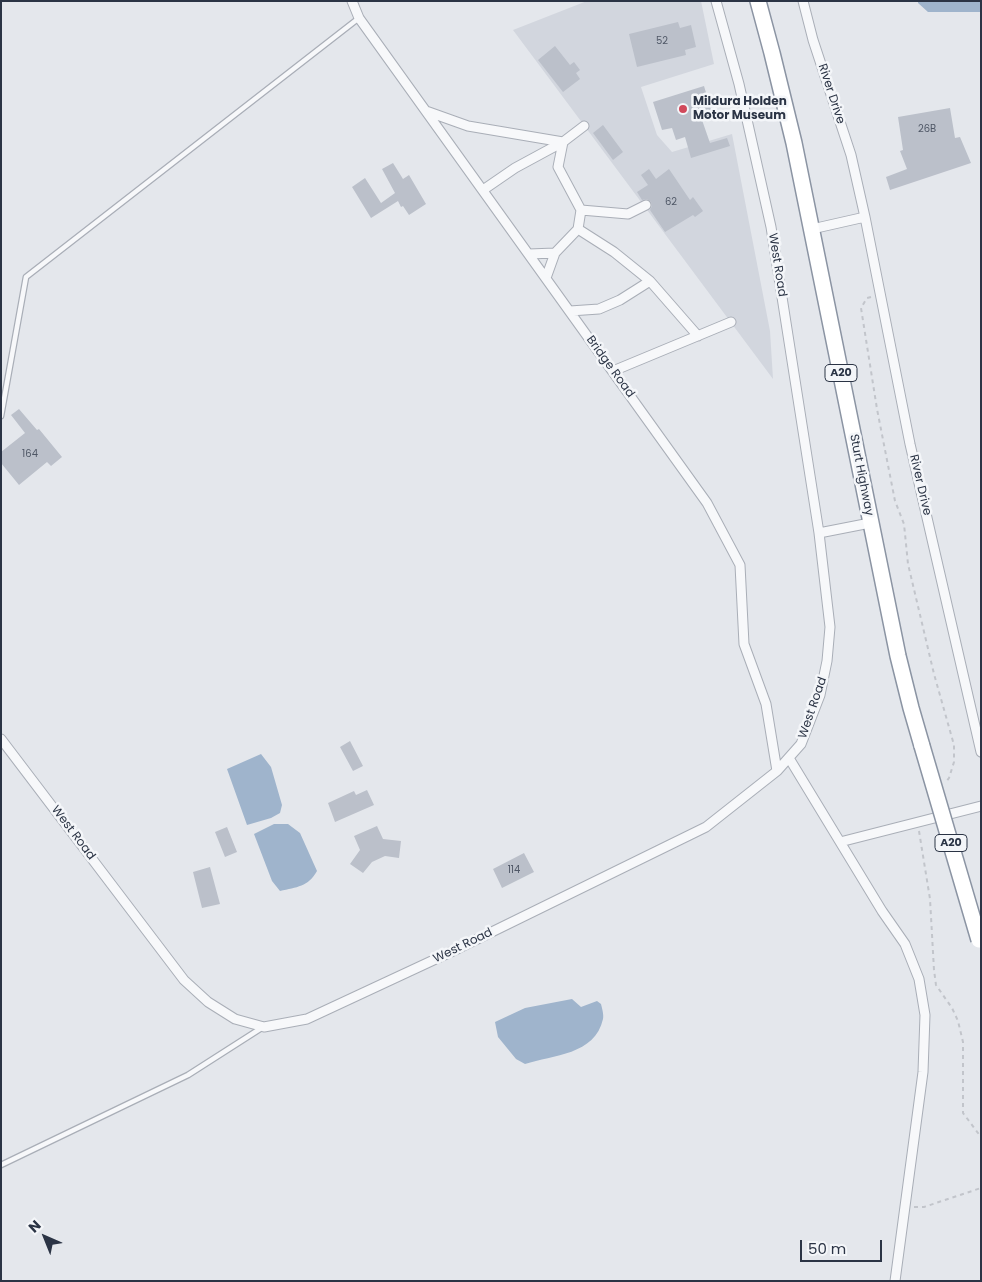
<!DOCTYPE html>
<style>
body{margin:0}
#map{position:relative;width:982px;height:1282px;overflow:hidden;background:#e4e7ec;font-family:Poppins,sans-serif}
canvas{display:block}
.frame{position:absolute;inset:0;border:2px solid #2b3445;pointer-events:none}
.north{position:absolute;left:20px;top:1212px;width:50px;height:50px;-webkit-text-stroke:4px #f4f6f9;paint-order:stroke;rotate:316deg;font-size:14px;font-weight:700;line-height:20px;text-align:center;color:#2b3445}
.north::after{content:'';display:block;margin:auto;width:18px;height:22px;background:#2b3445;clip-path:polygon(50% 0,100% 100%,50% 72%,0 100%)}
.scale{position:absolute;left:800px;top:1240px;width:82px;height:22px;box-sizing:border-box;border:2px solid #2b3445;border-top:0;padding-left:6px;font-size:15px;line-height:18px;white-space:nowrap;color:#2b3445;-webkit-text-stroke:4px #f4f6f9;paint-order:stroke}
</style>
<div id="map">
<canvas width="982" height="1282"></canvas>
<div class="frame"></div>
<div class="north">N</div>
<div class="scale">50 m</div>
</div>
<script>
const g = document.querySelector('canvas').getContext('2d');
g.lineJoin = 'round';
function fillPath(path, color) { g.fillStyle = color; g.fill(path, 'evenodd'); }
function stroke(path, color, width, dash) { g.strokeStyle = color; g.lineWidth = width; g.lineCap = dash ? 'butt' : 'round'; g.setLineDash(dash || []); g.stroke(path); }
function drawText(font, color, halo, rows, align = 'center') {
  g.font = font + ' Poppins,sans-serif'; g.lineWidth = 5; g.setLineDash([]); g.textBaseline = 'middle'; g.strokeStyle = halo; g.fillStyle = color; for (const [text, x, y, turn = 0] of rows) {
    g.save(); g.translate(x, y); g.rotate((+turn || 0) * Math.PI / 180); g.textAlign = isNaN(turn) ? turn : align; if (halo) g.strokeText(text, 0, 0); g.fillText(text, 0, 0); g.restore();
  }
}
fillPath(new Path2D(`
 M587,1H701L714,64L641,87L657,135L672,152L732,134L770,331L773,379L513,30Z`), '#d2d6de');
fillPath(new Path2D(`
 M918,1H981V12H928L918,3Z
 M261,754L271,767L282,805L280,813L271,818L247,825L227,769Z
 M274,824H288L300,833L317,871C308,887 297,887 280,891L272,881L254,834Z
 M572,999L581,1007L597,1001L601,1004C602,1008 604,1015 603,1019C595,1055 553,1055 525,1064L516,1059L498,1037L495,1022L525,1008Z`), '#9fb4cc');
fillPath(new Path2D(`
 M678,22L680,28L691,25L696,47L685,50L686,55L637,67L629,34Z
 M555,46L570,65L574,62L580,70L576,73L580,79L563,92L538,60Z
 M704,86L713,116L702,120L710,143L727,138L730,146L691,158L685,137L676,140L672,128L662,130L653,102Z
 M950,108L955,138L960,137L971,163L890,190L886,177L907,169L900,151L903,150L898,117Z
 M603,125L623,152L613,160L593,133Z
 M393,163L403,179L409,175L426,204L409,215L403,206L401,207L398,201L371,218L352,187L365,178L381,203L395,193L382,169Z
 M649,169L656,179L669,169L690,200L693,197L703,211L695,217L693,215L665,232L650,210L652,206L651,202L647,199L642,200L637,192L648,185L641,175Z
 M19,409L37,430L39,429L62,457L51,466L47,462L19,485L1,463V452L25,433L11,415Z
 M350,741L363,766L353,771L340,747Z
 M367,790L374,805L335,822L328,803L354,791L356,795Z
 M377,826L383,839L401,841L399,858L385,856L372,862L363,873L350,864L360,850L354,836Z
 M227,827L237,852L225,857L215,832Z
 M524,853L534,872L502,888L493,869Z
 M210,867L220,904L202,908L193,872Z`), '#bbc0ca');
const service = new Path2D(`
 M1,416L26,277L359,18
 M1,1165L188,1075L263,1027`);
const minor = new Path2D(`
 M352,1L359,18L707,503L740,565L744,644L766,704L777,771
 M803,1L813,40L851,155L865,217L910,444L981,752
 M426,111L468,126L563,142L584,126
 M483,190L515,168L563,142
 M581,210L628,214L646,205
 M578,229L614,252L650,281L698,336
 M812,229L865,217
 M529,254L555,253
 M546,278L555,253L578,229L581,210L558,167L563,142
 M570,311L599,309L620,300L650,281
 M613,371L731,322
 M819,533L870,523
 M1,739L184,980L208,1002L235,1019L264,1027L307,1019L453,951L706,827L777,771L801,744L820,695L827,661L830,627L819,533L771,227L739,84L716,1
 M789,758L882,911L905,944L919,979L925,1015L923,1072L895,1281
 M840,842L981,806`);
const trunk = new Path2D(`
 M758,1L772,53L794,143L898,656L911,708L922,746`);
stroke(service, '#a9aeb7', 7);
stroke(minor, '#a9aeb7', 11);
stroke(trunk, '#8b94a3', 18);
stroke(new Path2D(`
 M871,297L867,298L861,308L877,409L895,501L904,524L908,564L934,674L954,745V762L949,778L946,782
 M919,831L930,899L934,970L936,985L952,1008L958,1021L963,1042V1113L981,1137
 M914,1207H924L981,1188`), '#c2c5cb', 2, [4, 4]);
stroke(service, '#f7f8fa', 4.5);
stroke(minor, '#f7f8fa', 9);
stroke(trunk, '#fff', 15);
const trunkBridge = new Path2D(`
 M922,746L979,940`);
stroke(trunkBridge, '#8b94a3', 18, []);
stroke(trunkBridge, '#fff', 15);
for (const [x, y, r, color] of [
 [683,109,5,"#d1495b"]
]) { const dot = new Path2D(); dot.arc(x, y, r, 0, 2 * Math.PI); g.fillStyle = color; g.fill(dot); stroke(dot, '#f4f6f9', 2); }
drawText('10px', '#4f5766', null, [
 ["52",662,41],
 ["26B",927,129],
 ["62",671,202],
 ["164",30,454],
 ["114",514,870]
]);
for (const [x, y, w] of [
 [841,373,32],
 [951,843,32]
]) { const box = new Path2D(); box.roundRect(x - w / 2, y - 8.5, w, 17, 4); g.fillStyle = '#f4f6f9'; g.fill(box); stroke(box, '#2b3445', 1); }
drawText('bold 11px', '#2b3445', null, [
 ["A20",841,373],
 ["A20",951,843]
]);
drawText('12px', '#2b3445', '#f4f6f9', [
 ["River Drive",831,94,72],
 ["West Road",777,265,81],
 ["Bridge Road",610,367,54],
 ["Sturt Highway",861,475,79],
 ["River Drive",920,485,77],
 ["West Road",813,708,-71],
 ["West Road",73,833,53],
 ["West Road",463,946,-26]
]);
drawText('bold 12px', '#2b3445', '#f4f6f9', [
 ["Mildura Holden",693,102],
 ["Motor Museum",693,116]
], 'left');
</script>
